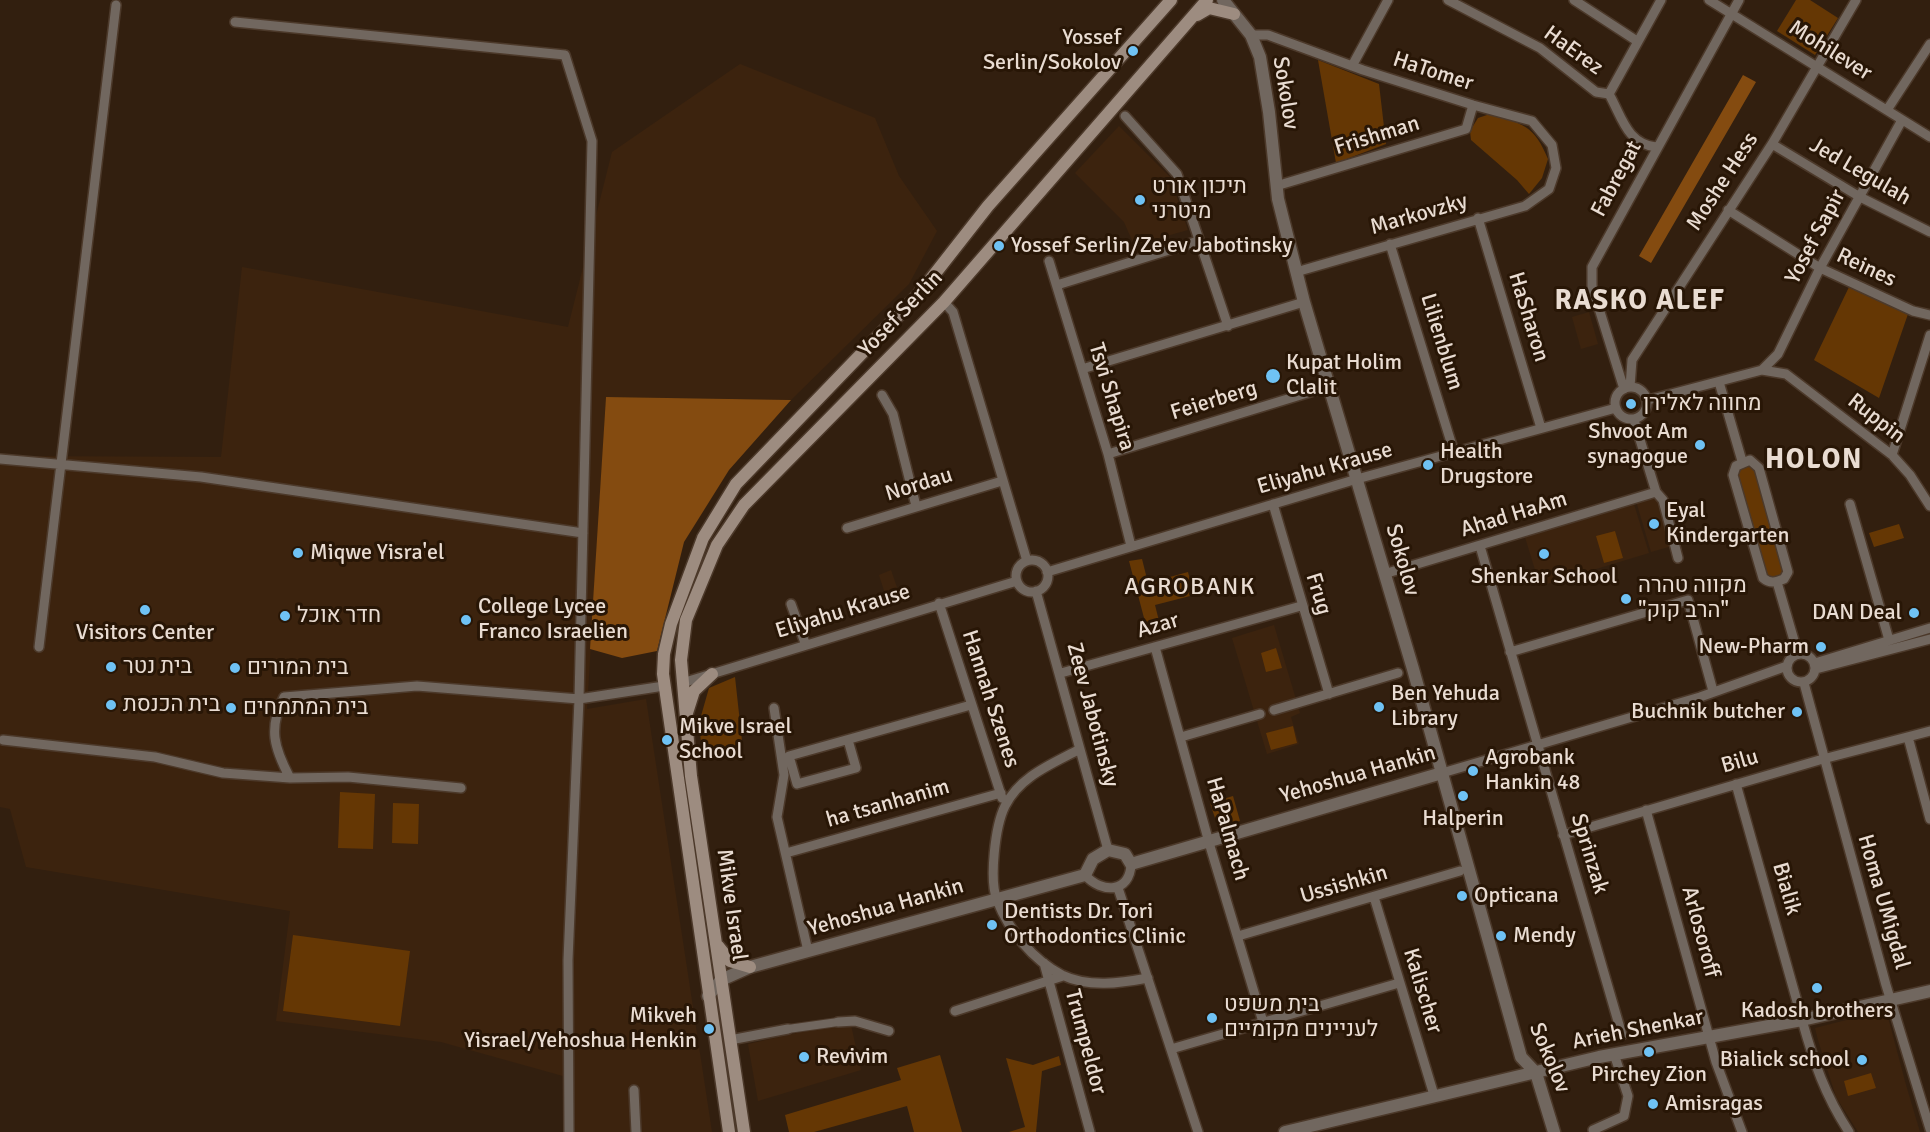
<!DOCTYPE html>
<meta charset="utf-8">
<style>
body{margin:0}
canvas{display:block;background:#321f0f}
</style>
<canvas width="1930" height="1132"></canvas>
<script>
const g = document.querySelector('canvas').getContext('2d');
g.lineJoin = 'round';
function fillPath(path, color) { g.fillStyle = color; g.fill(path, 'evenodd'); }
function stroke(path, color, width, dash) { g.strokeStyle = color; g.lineWidth = width; g.lineCap = dash ? 'butt' : 'round'; g.setLineDash(dash || []); g.stroke(path); }
function drawText(font, color, halo, rows, align = 'center') {
  g.font = font + ' Signika,Heebo,sans-serif'; g.lineWidth = 6; g.setLineDash([]); g.textBaseline = 'middle'; g.strokeStyle = halo; g.fillStyle = color; for (const [text, x, y, turn = 0] of rows) {
    g.save(); g.translate(x, y); g.rotate((+turn || 0) * Math.PI / 180); g.textAlign = isNaN(turn) ? turn : align; if (halo) g.strokeText(text, 0, 0); g.fillText(text, 0, 0); g.restore();
  }
}
fillPath(new Path2D(`
 M740,64L875,118L899,176L937,231L909,284L791,400L606,397L587,709L646,699L712,1132H564L563,1076L441,1042L276,1021L290,911L26,867L10,809L0,807V456L221,457L242,267L568,327L612,152Z
 M1119,126L1170,177L1188,230L1134,245L1124,222L1075,173Z
 M1589,312L1598,344L1581,349L1572,317Z
 M1654,495L1659,501L1672,546L1651,552L1636,501Z
 M1633,501L1649,553L1540,586L1524,534Z
 M891,570L900,596L887,600L879,575Z
 M1274,625L1300,713L1291,717L1299,744L1267,754L1232,638Z
 M1886,1010L1906,1085L1920,1132H1858L1836,1097L1818,1040L1815,1028Z
 M851,1025L861,1070L758,1101L748,1044L823,1027Z`), '#3c230e');
fillPath(new Path2D(`
 M1796,0H1810L1838,18L1815,55L1777,31Z
 M1318,60L1379,84L1386,144L1336,163Z
 M1490,114C1523,124 1534,125 1548,159L1542,178L1529,194L1517,180L1471,140L1470,131L1478,118Z
 M1849,287L1908,314L1879,398L1814,360Z
 M1742,461L1759,468L1788,572L1784,579L1767,582L1733,475Z
 M1899,524L1904,538L1874,547L1869,533Z
 M1615,531L1623,558L1604,563L1596,536Z
 M1142,559L1148,583L1188,572L1194,595L1155,605L1161,629L1148,633L1129,561Z
 M1276,648L1282,668L1266,672L1261,653Z
 M735,677L743,750L703,761L699,723L709,688Z
 M1293,726L1297,743L1271,750L1266,733Z
 M340,792L375,794L373,849L338,848Z
 M1233,796L1240,821L1218,827L1210,803Z
 M393,803L419,804L418,844L392,843Z
 M293,935L410,951L400,1026L283,1011Z
 M940,1055L962,1132H914L907,1106L814,1132H789L785,1115L901,1080L897,1068Z
 M1059,1056L1061,1065L1042,1071L1036,1132H1009L1025,1127L1006,1058L1033,1065Z
 M1871,1073L1876,1088L1848,1096L1844,1081Z`), '#653704');
fillPath(new Path2D(`
 M1743,75L1756,82L1651,263L1639,256Z
 M606,397L791,400L729,470L684,542L657,651L622,658L590,649Z`), '#844b10');
const pedestrian = new Path2D(`
 M788,1029L838,1022`);
const minor = new Path2D(`
 M1448,0L1540,48L1596,92L1609,94C1622,117 1627,144 1656,147
 M1574,0L1637,41
 M1709,0L1930,137
 M235,22L565,55L592,141L579,699L568,960L569,1132
 M1251,35H1268L1363,70L1473,105L1532,121L1552,145L1556,168L1549,189L1525,206L1296,272
 M1352,66L1388,0
 M1609,94L1661,0
 M1887,110L1930,44
 M1125,116L1177,174L1228,326
 M1772,144L1860,197L1930,232
 M1276,186L1466,129L1473,105
 M1728,210L1820,268L1913,311L1930,315
 M1478,218L1541,428
 M1390,244L1454,452
 M1049,261L1108,454L1131,546
 M1057,285L1198,241
 M944,302L953,312L1027,561
 M1082,369L1304,302
 M1762,370L1778,354L1820,268L1902,120
 M1719,382L1742,461
 M1615 403a16 16 0 1 1 32 0a16 16 0 1 1-32 0Z
 M1630,387L1632,360L1772,144L1856,0
 M1624,389L1592,286V267L1739,0
 M882,395L893,414L916,506
 M1648,400L1762,370L1786,374L1892,455L1910,475L1930,506
 M1634,420L1656,492L1663,500L1678,558
 M1108,454L1330,386
 M1892,455L1930,335
 M0,459L201,477L583,533
 M1750,460L1759,468L1788,572L1784,579C1776,582 1770,584 1763,578L1733,475L1736,466Z
 M1273,504L1329,694
 M1850,504L1889,640
 M847,528L1002,481
 M1480,546L1622,1035
 M1016 576a16 16 0 1 1 32 0a16 16 0 1 1-32 0Z
 M1047,572L1357,479L1616,408
 M1384,574L1656,492
 M1777,582L1798,654
 M1036,591L1108,850
 M939,603L1002,798
 M791,604L805,643
 M39,647L116,5
 M1155,647L1210,846L1263,1022
 M1510,652L1688,600L1713,691
 M1787 668a14 14 0 1 1 28 0a14 14 0 1 1-28 0Z
 M1815,663L1930,628
 M1816,669L1930,639
 M1061,673L1301,606
 M682,683L1017,581
 M1804,683L1886,985L1930,1129
 M774,708L784,775L777,817L808,951
 M1274,710L1398,673
 M1181,737L1260,714
 M1908,737L1930,819
 M3,740L155,757L223,773L290,778L348,777L461,788
 M848,740L856,768L797,784L789,756L971,705
 M1080,749C1052,764 1020,776 1005,806C995,826 989,880 997,900C1009,931 1033,960 1062,975C1089,988 1121,983 1148,978
 M1442,773L1700,697L1787,666
 M290,778C274,748 268,728 284,697L417,686L579,699L664,686
 M1736,784L1798,1005
 M1646,810L1716,1062L1742,1132
 M1563,835L1823,759L1930,731
 M786,853L1001,793
 M1085,875C1102,894 1130,893 1131,864
 M1118,888L1198,1132
 M1374,897L1434,1095
 M1238,936L1460,871
 M1044,963L1090,1132
 M955,1011L1063,976
 M1802,1020C1814,1063 1825,1095 1849,1132
 M838,1022L855,1021L889,1031
 M730,1040L788,1029
 M1171,1049L1399,983
 M634,1090L636,1132
 M1594,1132L1593,1130L1624,1116L1628,1096L1614,1054`);
const tertiary = new Path2D(`
 M1223,0L1251,35L1260,57L1269,112L1278,199L1304,302L1413,669L1521,1057L1536,1073L1554,1132
 M708,996L721,980L750,967L1085,875L1093,859L1108,850L1125,854L1131,864L1442,773
 M1285,1132L1599,1057L1802,1020L1930,991`);
const secondary = new Path2D(`
 M1197,15L1209,8L1234,14
 M687,713L694,691L712,674
 M718,946L730,961L750,967
 M729,1132L663,674L664,654L671,624L703,538L736,484L919,294L988,206L1171,0
 M744,1132L691,776L681,660L686,620L717,545L744,505L944,302L1207,0`);
stroke(pedestrian, '#4c392a', 10);
stroke(minor, '#4c392a', 12);
stroke(tertiary, '#4c392a', 15);
stroke(secondary, '#4c392a', 15);
stroke(pedestrian, '#71675f', 8);
stroke(minor, '#71675f', 9);
stroke(tertiary, '#71675f', 12);
stroke(secondary, '#9d8c80', 12);
for (const [x, y, r, color] of [
 [1133,51,6,"#6fc2f4"],
 [1140,200,6,"#6fc2f4"],
 [999,246,6,"#6fc2f4"],
 [1273,376,8,"#6fc2f4"],
 [1631,404,6,"#6fc2f4"],
 [1700,445,6,"#6fc2f4"],
 [1428,465,6,"#6fc2f4"],
 [1654,524,6,"#6fc2f4"],
 [298,553,6,"#6fc2f4"],
 [1544,554,6,"#6fc2f4"],
 [1626,599,6,"#6fc2f4"],
 [145,610,6,"#6fc2f4"],
 [1914,613,6,"#6fc2f4"],
 [285,616,6,"#6fc2f4"],
 [466,620,6,"#6fc2f4"],
 [1821,647,6,"#6fc2f4"],
 [111,667,6,"#6fc2f4"],
 [235,668,6,"#6fc2f4"],
 [111,705,6,"#6fc2f4"],
 [1379,707,6,"#6fc2f4"],
 [231,708,6,"#6fc2f4"],
 [1797,712,6,"#6fc2f4"],
 [667,740,6,"#6fc2f4"],
 [1473,771,6,"#6fc2f4"],
 [1463,796,6,"#6fc2f4"],
 [1462,896,6,"#6fc2f4"],
 [992,925,6,"#6fc2f4"],
 [1501,936,6,"#6fc2f4"],
 [1817,988,6,"#6fc2f4"],
 [1212,1018,6,"#6fc2f4"],
 [709,1029,6,"#6fc2f4"],
 [1649,1052,6,"#6fc2f4"],
 [804,1057,6,"#6fc2f4"],
 [1862,1060,6,"#6fc2f4"],
 [1653,1104,6,"#6fc2f4"]
]) { const dot = new Path2D(); dot.arc(x, y, r, 0, 2 * Math.PI); g.fillStyle = color; g.fill(dot); stroke(dot, '#281606', 2); }
drawText('22px', '#e9dcd2', '#281606', [
 ["Yossef",1121,38,"right"],
 ["Serlin/Sokolov",1121,63,"right"],
 ["תיכון אורט",1152,187],
 ["מיטרני",1152,212],
 ["Yossef Serlin/Ze'ev Jabotinsky",1011,246],
 ["Kupat Holim",1286,363],
 ["Clalit",1286,388],
 ["מחווה לאלירן",1643,404],
 ["Shvoot Am",1688,432,"right"],
 ["synagogue",1688,457,"right"],
 ["Health",1440,452],
 ["Drugstore",1440,477],
 ["Eyal",1666,511],
 ["Kindergarten",1666,536],
 ["Miqwe Yisra'el",310,553],
 ["Shenkar School",1544,577,"center"],
 ["מקווה טהרה",1638,586],
 ["\"הרב קוק\"",1638,611],
 ["College Lycee",478,607],
 ["Franco Israelien",478,632],
 ["DAN Deal",1902,613,"right"],
 ["חדר אוכל",297,616],
 ["Visitors Center",145,633,"center"],
 ["New-Pharm",1809,647,"right"],
 ["בית נטר",123,667],
 ["בית המורים",247,668],
 ["Ben Yehuda",1391,694],
 ["Library",1391,719],
 ["בית הכנסת",123,705],
 ["בית המתמחים",243,708],
 ["Buchnik butcher",1785,712,"right"],
 ["Mikve Israel",679,727],
 ["School",679,752],
 ["Agrobank",1485,758],
 ["Hankin 48",1485,783],
 ["Halperin",1463,819,"center"],
 ["Opticana",1474,896],
 ["Dentists Dr. Tori",1004,912],
 ["Orthodontics Clinic",1004,937],
 ["Mendy",1513,936],
 ["בית משפט",1224,1005],
 ["לעניינים מקומיים",1224,1030],
 ["Kadosh brothers",1817,1011,"center"],
 ["Mikveh",697,1016,"right"],
 ["Yisrael/Yehoshua Henkin",697,1041,"right"],
 ["Revivim",816,1057],
 ["Bialick school",1850,1060,"right"],
 ["Pirchey Zion",1649,1075,"center"],
 ["Amisragas",1665,1104]
], 'left');
drawText('22px', '#e9dcd2', '#281606', [
 ["HaErez",1573,51,36],
 ["Mohilever",1830,51,32],
 ["HaTomer",1433,72,18],
 ["Sokolov",1285,93,81],
 ["Frishman",1377,136,-17],
 ["Jed Legulah",1860,172,30],
 ["Fabregat",1617,179,-62],
 ["Moshe Hess",1723,182,-57],
 ["Markovzky",1419,215,-16],
 ["Yosef Sapir",1816,237,-62],
 ["Reines",1866,268,25],
 ["Yosef Serlin",901,314,-46],
 ["HaSharon",1528,317,73],
 ["Lilienblum",1441,342,73],
 ["Tsvi Shapira",1111,397,73],
 ["Feierberg",1214,401,-17],
 ["Ruppin",1876,419,38],
 ["Eliyahu Krause",1325,469,-16],
 ["Nordau",919,485,-17],
 ["Ahad HaAm",1514,515,-17],
 ["Sokolov",1402,560,74],
 ["Frug",1318,594,73],
 ["Eliyahu Krause",843,612,-17],
 ["Azar",1158,626,-16],
 ["Hannah Szenes",990,699,72],
 ["Zeev Jabotinsky",1092,715,75],
 ["Bilu",1740,762,-16],
 ["Yehoshua Hankin",1358,775,-16],
 ["ha tsanhanim",888,804,-16],
 ["HaPalmach",1227,829,74],
 ["Sprinzak",1589,854,73],
 ["Ussishkin",1344,885,-16],
 ["Bialik",1786,889,74],
 ["Homa UMigdal",1883,902,74],
 ["Mikve Israel",731,905,82],
 ["Yehoshua Hankin",886,908,-16],
 ["Arlosoroff",1700,932,75],
 ["Kalischer",1422,991,73],
 ["Arieh Shenkar",1638,1030,-11],
 ["Trumpeldor",1085,1042,75],
 ["Sokolov",1549,1058,67]
]);
g.letterSpacing = '1.5px';
drawText('24px', '#e9dcd2', '#281606', [
 ["AGROBANK",1190,588]
]);
g.letterSpacing = '0px';
g.letterSpacing = '1.5px';
drawText('bold 28px', '#e9dcd2', '#281606', [
 ["RASKO ALEF",1640,302],
 ["HOLON",1814,461]
]);
g.letterSpacing = '0px';
</script>
